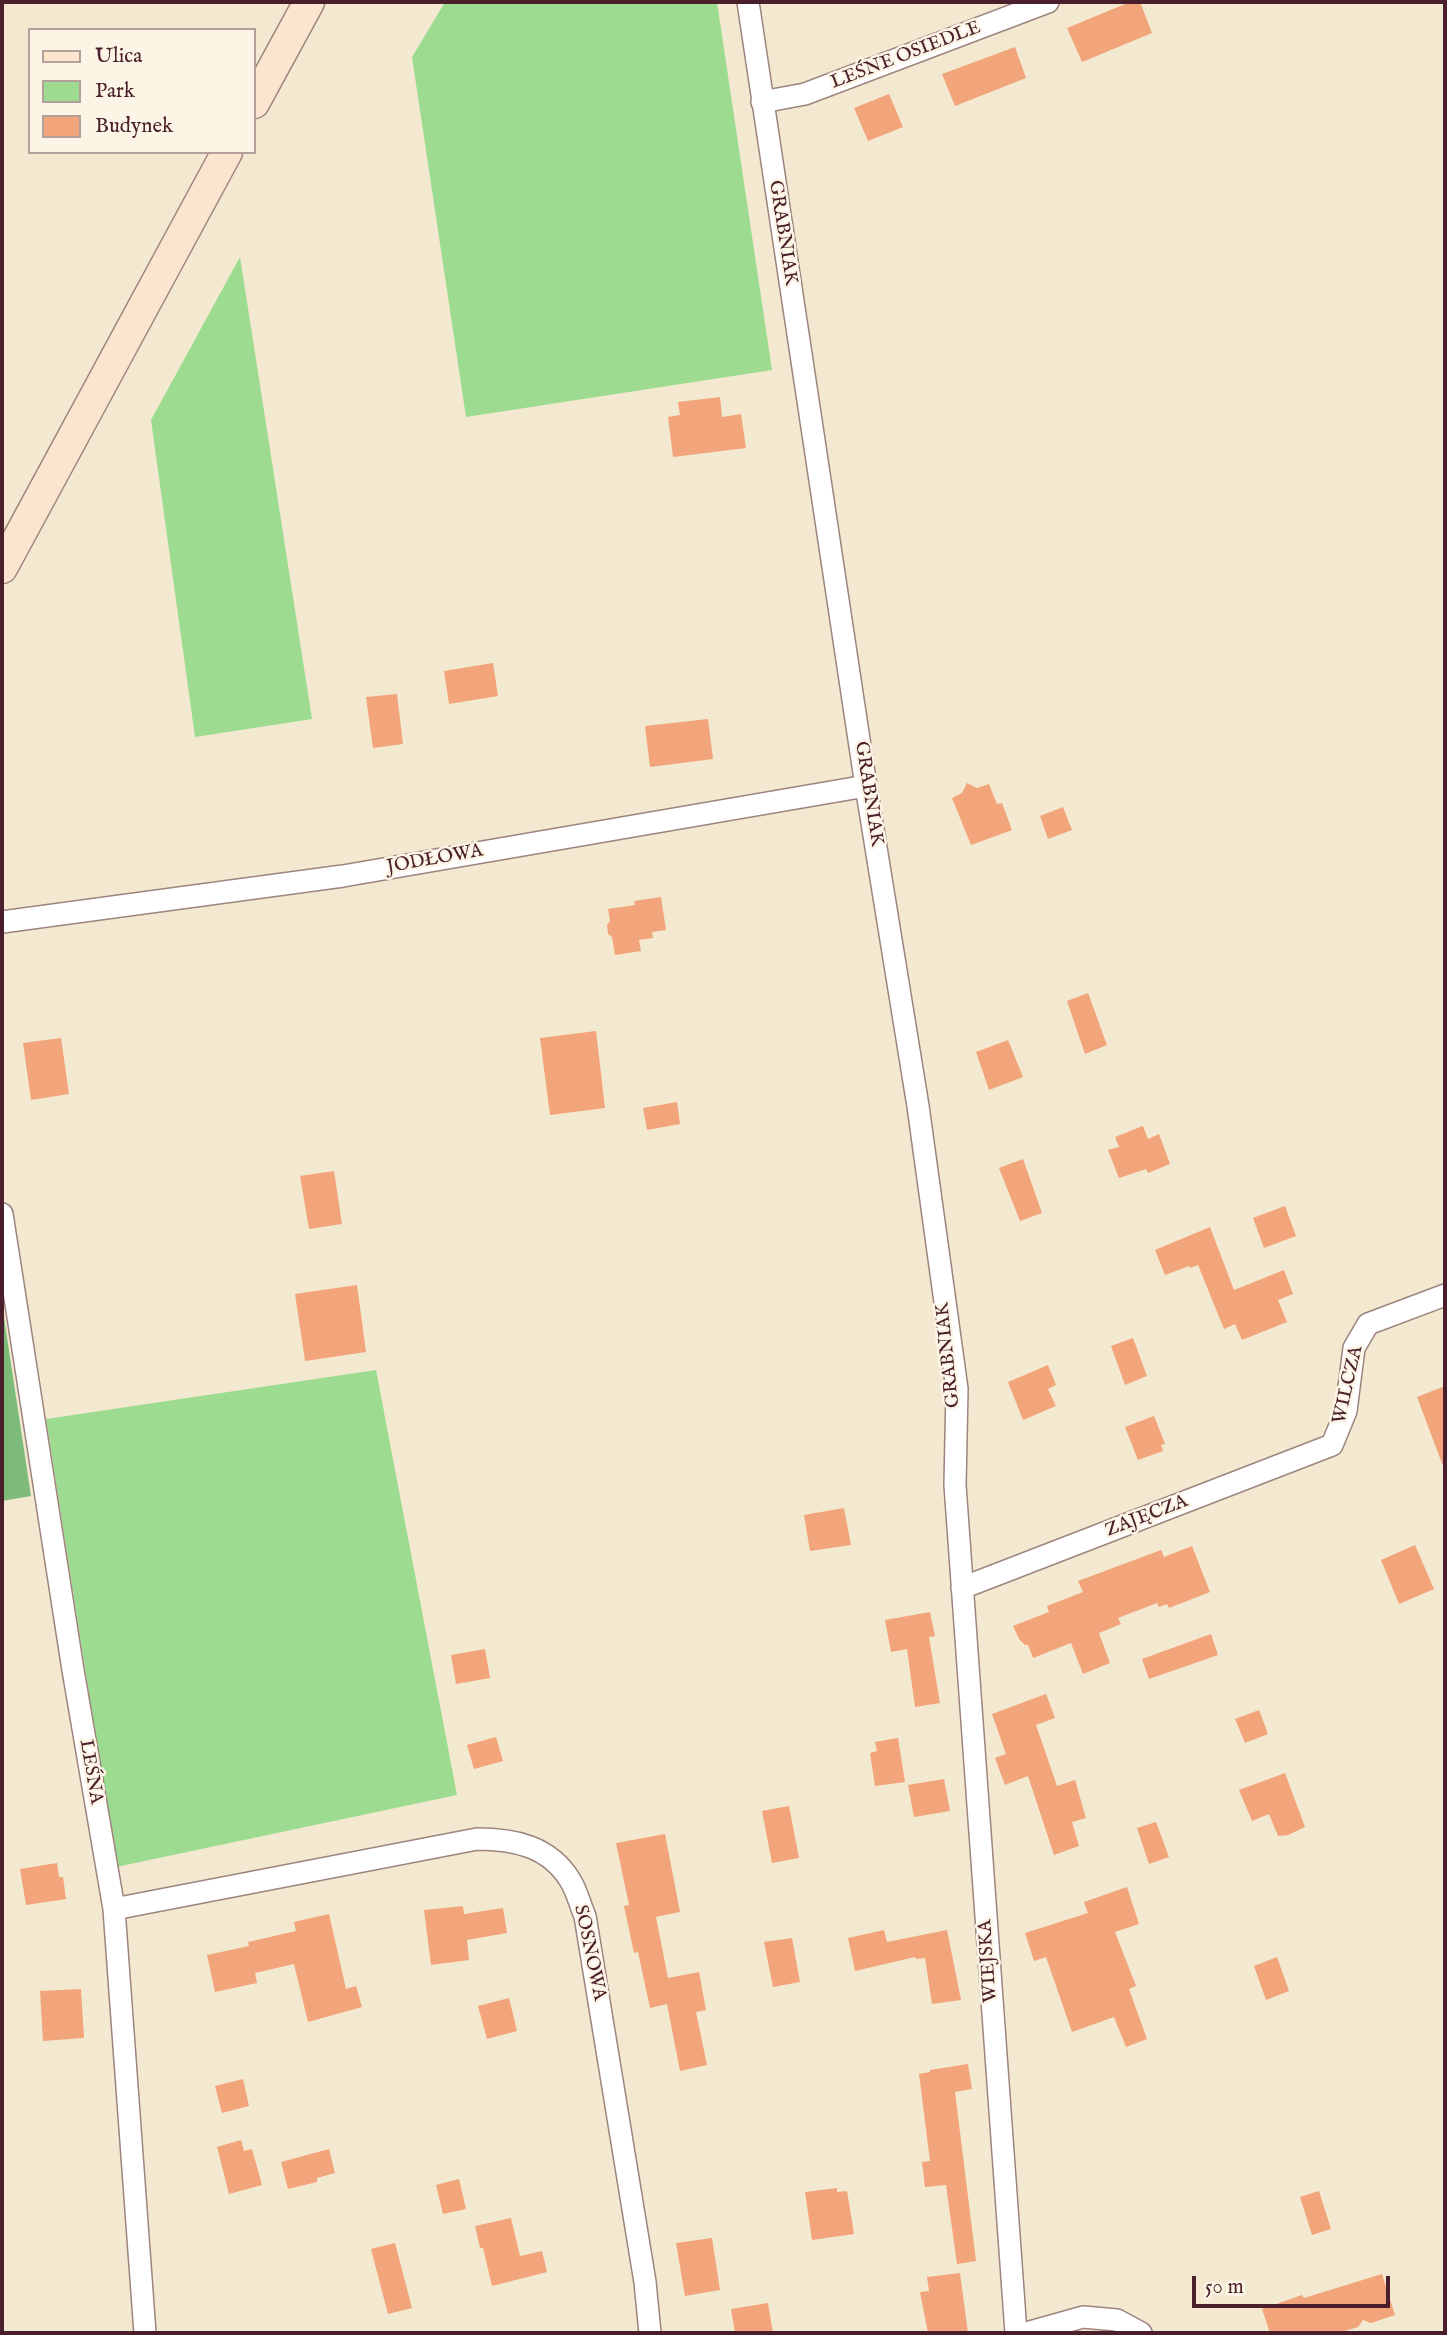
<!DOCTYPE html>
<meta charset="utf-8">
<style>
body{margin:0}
#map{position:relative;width:1447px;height:2335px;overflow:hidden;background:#f3e9d0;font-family:"IM FELL English",serif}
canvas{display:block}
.frame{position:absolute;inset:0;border:4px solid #4a1f2b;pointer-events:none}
.legend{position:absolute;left:28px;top:28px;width:228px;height:126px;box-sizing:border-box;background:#fcf5e5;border:2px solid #b59f9b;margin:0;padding:9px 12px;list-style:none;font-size:21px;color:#4a1f2b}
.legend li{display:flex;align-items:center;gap:14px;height:35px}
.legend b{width:35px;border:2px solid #b59f9b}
.scale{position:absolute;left:1192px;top:2276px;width:198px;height:32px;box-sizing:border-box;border:4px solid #4a1f2b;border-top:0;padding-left:9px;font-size:21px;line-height:24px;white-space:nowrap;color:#4a1f2b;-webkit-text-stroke:5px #fcf5e5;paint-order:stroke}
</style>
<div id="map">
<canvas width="1447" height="2335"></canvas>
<div class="frame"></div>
<ul class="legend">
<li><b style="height:9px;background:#fbe5cf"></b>Ulica</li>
<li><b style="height:19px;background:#9ddb90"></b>Park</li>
<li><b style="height:19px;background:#f2a47a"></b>Budynek</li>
</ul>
<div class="scale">50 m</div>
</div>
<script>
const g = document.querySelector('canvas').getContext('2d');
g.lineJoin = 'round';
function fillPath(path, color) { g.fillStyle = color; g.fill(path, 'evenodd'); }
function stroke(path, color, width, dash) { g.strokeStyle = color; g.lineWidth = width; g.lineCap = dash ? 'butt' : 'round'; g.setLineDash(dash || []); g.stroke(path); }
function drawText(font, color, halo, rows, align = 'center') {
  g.font = font + ' "IM FELL English",serif'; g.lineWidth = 5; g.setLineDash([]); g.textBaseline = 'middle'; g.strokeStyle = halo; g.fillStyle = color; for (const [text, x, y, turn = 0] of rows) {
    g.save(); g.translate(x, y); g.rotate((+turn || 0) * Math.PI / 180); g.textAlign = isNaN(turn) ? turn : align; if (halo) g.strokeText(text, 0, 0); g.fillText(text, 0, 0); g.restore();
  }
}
fillPath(new Path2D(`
 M445,2H717L772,370L466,417L412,57Z
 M240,257L312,719L195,737L151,420Z
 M376,1370L457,1795L116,1867L46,1419Z`), '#9ddb90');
fillPath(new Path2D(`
 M2,1304L31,1496L2,1501Z`), '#7ebb7a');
fillPath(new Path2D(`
 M1130,2H1140L1152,33L1082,62L1067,28Z
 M1015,47L1026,78L955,106L942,74Z
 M889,94L903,127L868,141L854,108Z
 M720,397L722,417L741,414L746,448L673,457L668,417L680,415L678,402Z
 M493,663L498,696L449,704L444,671Z
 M397,694L403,744L373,748L366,697Z
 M708,719L713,759L650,767L645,726Z
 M967,783L977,788L989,784L997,804L1002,803L1012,830L971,845L952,798L962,793Z
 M1063,807L1072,830L1048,839L1040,816Z
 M661,897L666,930L652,932L653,938L639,940L641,951L615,955L612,937L608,934L607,925L610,921L608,909L635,905L634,901Z
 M1088,993L1107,1045L1085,1054L1067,1001Z
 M596,1031L605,1108L550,1115L540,1038Z
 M61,1038L69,1094L31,1100L23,1043Z
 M1008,1040L1023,1077L989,1090L976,1052Z
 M677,1102L680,1124L647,1130L643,1108Z
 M1143,1126L1148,1139L1159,1134L1170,1164L1148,1173L1146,1169L1119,1178L1108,1150L1119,1147L1115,1137Z
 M1023,1159L1042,1213L1020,1221L999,1168Z
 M334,1171L342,1224L309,1229L300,1176Z
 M1285,1206L1296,1236L1264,1248L1253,1218Z
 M1210,1227L1234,1290L1284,1270L1293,1294L1278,1300L1287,1322L1242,1340L1235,1324L1224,1329L1198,1265L1190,1268L1189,1266L1165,1275L1155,1250Z
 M357,1285L366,1352L305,1361L295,1294Z
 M1133,1338L1147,1376L1125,1385L1111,1346Z
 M1048,1365L1056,1385L1048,1389L1056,1406L1023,1420L1008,1382Z
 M1445,1386V1465L1443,1466L1417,1397Z
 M1154,1416L1165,1444L1161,1445L1163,1451L1138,1460L1125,1427Z
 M844,1508L851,1545L810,1551L804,1515Z
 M1415,1545L1434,1589L1399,1604L1381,1560Z
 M1192,1546L1210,1592L1169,1608L1167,1604L1159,1607L1157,1603L1118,1618L1121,1624L1099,1633L1110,1663L1083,1674L1071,1643L1033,1658L1028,1645H1025L1019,1639L1013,1626L1049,1612L1047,1606L1083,1592L1078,1581L1161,1550L1164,1557Z
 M930,1612L935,1636L929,1637L940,1703L915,1707L907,1649L891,1652L885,1620Z
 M1211,1634L1218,1655L1149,1679L1142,1659Z
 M485,1649L490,1678L456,1684L451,1655Z
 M1046,1694L1055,1718L1036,1725L1057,1786L1075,1780L1086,1818L1072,1822L1079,1846L1054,1855L1028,1776L1005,1785L995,1758L1006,1754L992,1714Z
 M1259,1710L1268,1734L1245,1743L1235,1719Z
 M496,1737L503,1761L474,1769L467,1745Z
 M898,1738L905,1782L875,1786L870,1753L877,1751L875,1742Z
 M1285,1773L1305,1827L1288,1835L1278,1836L1269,1814L1252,1821L1239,1790Z
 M944,1779L950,1811L914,1817L908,1785Z
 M789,1806L799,1858L772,1863L762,1811Z
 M1156,1822L1169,1857L1149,1864L1137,1828Z
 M665,1834L680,1912L656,1917L668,1978L699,1972L706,2010L696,2012L707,2065L680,2071L667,2004L650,2008L638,1952L634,1953L624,1906L629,1905L616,1843Z
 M57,1863L59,1877H63L66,1899L26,1905L20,1869Z
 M1127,1887L1139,1924L1115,1932L1136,1986L1129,1989L1147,2039L1126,2047L1114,2017L1072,2032L1046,1957L1034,1961L1025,1933L1088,1913L1084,1902Z
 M463,1906L464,1914L503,1908L507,1933L467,1940L469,1960L431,1965L424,1910Z
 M329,1914L346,1989L356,1986L362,2007L308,2022L294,1964L255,1973L257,1983L215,1992L207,1955L249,1946L248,1942L296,1931L294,1922Z
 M884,1930L887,1942L947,1930L961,2000L932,2004L925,1958L916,1959L915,1957L855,1971L848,1938Z
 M792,1938L800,1982L773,1987L764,1942Z
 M1277,1957L1289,1991L1266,2000L1254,1966Z
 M81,1989L84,2038L43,2041L40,1991Z
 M509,1998L517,2031L487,2039L478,2006Z
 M968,2064L972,2089L955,2092L976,2261L957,2264L946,2185L925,2187L922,2162L930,2161L919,2074L930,2072V2070Z
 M243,2079L249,2106L222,2113L215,2086Z
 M241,2140L244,2151L252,2149L262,2185L229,2194L217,2147Z
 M329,2149L335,2173L317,2178V2182L288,2189L281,2162Z
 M459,2179L466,2209L443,2214L436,2185Z
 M837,2188V2192L847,2191L854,2234L812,2240L805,2192Z
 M1319,2191L1331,2229L1312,2235L1300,2197Z
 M511,2218L520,2256L542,2251L547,2272L492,2286L483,2248H480L475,2226Z
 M712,2238L720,2290L685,2296L676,2243Z
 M395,2243L412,2308L388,2314L371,2249Z
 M960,2273L968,2333H928L920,2292L929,2291L927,2277Z
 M1382,2274L1395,2315L1371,2323L1363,2320L1358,2327L1338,2333H1270L1262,2309L1302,2295L1304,2298Z
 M768,2303L773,2333H735L731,2309Z`), '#f2a47a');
const street = new Path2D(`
 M748,2L866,786L918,1106L957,1389L955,1485L1016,2333
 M762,102L805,94L1048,2
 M2,922L343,876L866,786
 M2,1214L73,1670L114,1909L145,2333
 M962,1588L1332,1445L1346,1411L1354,1348L1368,1324L1445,1295
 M114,1909L477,1839C514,1839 549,1846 570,1880C577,1891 580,1905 585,1916L645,2282L650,2333
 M1026,2333L1083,2317L1117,2320L1141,2333`);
const secondary = new Path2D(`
 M254,103L309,2
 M2,568L227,152`);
stroke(street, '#9e847e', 24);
stroke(secondary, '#9e847e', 33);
stroke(street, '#fff', 21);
stroke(secondary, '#fbe5cf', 30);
drawText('19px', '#4a1f2b', '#fcf5e5', [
 ["LEŚNE OSIEDLE",906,56,-21],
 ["GRABNIAK",782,233,81],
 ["GRABNIAK",868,794,81],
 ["JODŁOWA",435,860,-10],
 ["GRABNIAK",949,1355,-96],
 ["WILCZA",1349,1385,-77],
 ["ZAJĘCZA",1147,1517,-21],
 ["LEŚNA",90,1772,80],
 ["SOSNOWA",589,1953,78],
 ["WIEJSKA",989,1961,-94]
]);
</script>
